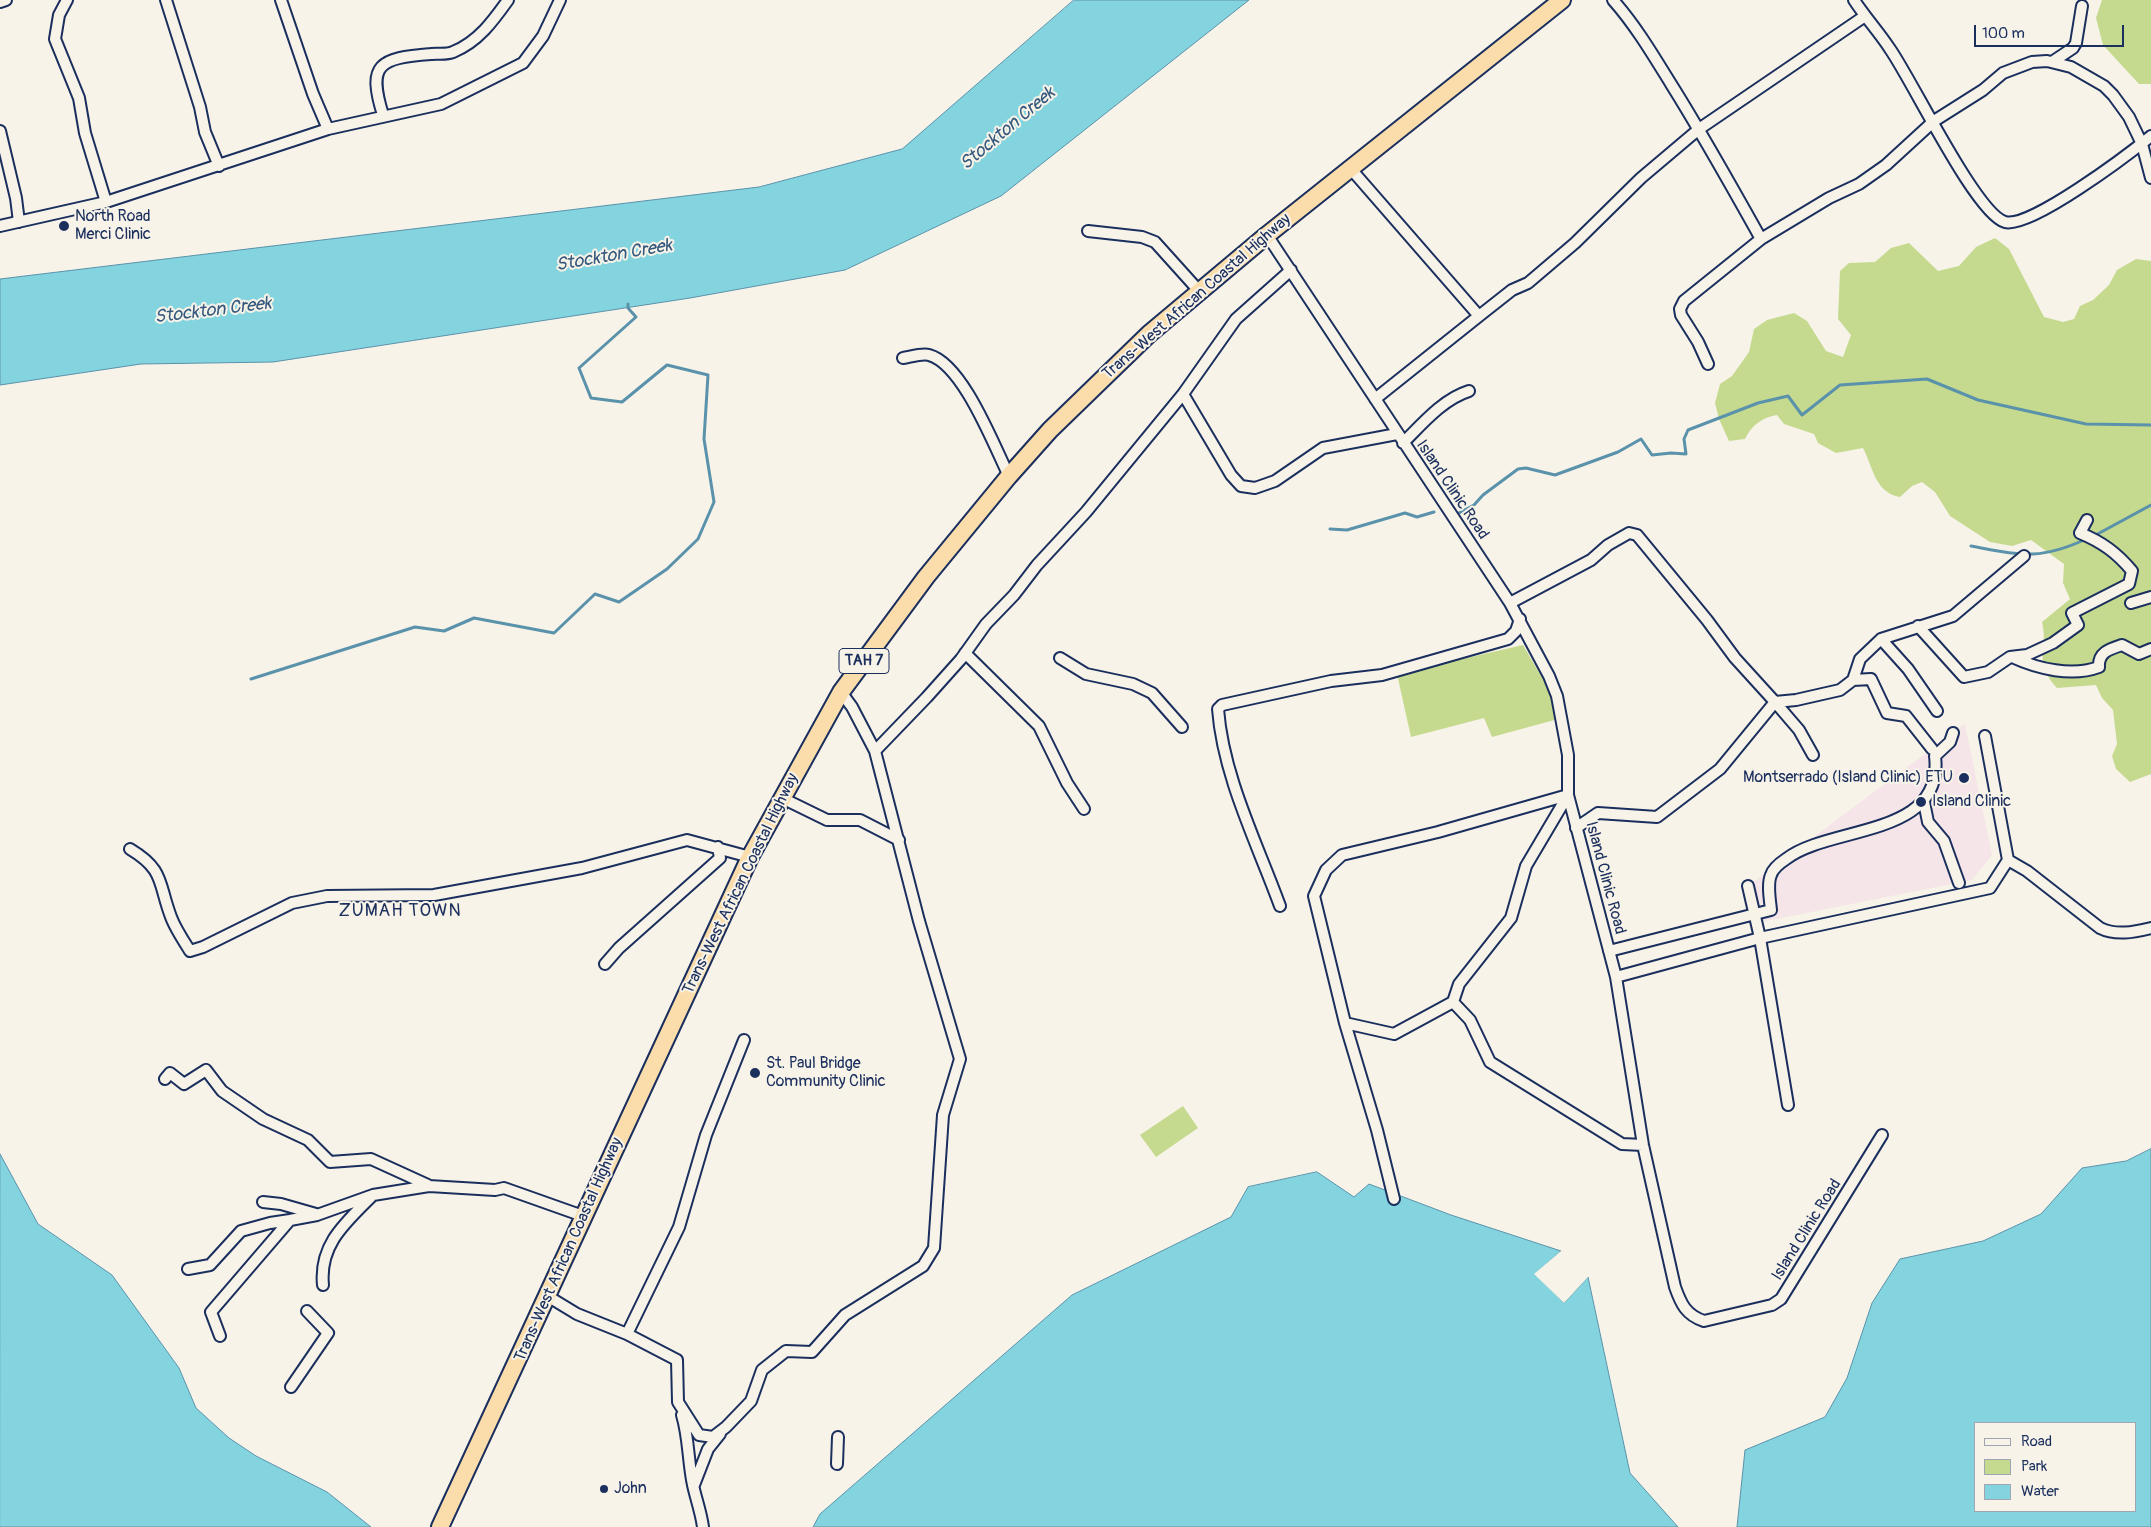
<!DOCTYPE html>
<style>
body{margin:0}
#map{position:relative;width:2151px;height:1527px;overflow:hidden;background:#f7f3e8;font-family:Pangolin,sans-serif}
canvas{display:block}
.legend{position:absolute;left:1974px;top:1422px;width:162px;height:90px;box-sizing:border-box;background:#f7f3e8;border:1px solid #9fa5b1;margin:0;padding:6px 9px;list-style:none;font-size:15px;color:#1b2f5e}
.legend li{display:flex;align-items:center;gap:10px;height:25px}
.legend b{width:25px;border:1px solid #9fa5b1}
.scale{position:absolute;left:1974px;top:25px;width:150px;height:22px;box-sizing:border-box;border:2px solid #1b2f5e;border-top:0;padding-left:6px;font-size:15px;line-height:18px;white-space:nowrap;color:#1b2f5e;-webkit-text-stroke:4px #f7f3e8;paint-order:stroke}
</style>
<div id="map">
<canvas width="2151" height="1527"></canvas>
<ul class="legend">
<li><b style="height:6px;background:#f7f3e8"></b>Road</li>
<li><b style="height:14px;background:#c5da8f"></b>Park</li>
<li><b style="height:14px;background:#84d4df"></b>Water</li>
</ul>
<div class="scale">100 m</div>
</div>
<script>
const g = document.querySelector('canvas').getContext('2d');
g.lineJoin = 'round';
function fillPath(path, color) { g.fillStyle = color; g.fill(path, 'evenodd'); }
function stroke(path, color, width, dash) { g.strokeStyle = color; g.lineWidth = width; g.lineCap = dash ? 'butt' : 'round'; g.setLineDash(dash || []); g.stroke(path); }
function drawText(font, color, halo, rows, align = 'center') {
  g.font = font + ' Pangolin,sans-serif'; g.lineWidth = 4; g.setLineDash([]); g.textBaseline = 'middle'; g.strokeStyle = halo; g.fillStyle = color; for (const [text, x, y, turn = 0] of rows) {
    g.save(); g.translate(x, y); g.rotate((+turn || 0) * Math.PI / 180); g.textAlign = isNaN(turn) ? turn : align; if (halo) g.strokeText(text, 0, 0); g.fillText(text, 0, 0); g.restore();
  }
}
fillPath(new Path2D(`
 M1965,724L1992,855L1972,880L1756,923L1748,886Z`), '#f5e5e8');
fillPath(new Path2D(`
 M2102,0H2151V84H2139L2103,45L2096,18Z
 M1995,238L2009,249L2044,317L2063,322L2074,319L2080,306L2093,300L2109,285L2117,270L2136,259L2151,261V774L2130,782L2116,769L2112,756L2117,744L2113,710L2102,698L2096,685L2057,688C2032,661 2049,651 2042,622L2070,599L2063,583L2064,564L2031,540L2012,546L1990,542L1950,516L1935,492L1922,482L1912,486L1900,497C1875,493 1873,467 1863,448L1836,453L1818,443L1814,434L1784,424L1777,415C1761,418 1752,425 1745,439L1729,441L1719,419L1715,403L1720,384L1732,376L1749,352L1754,329L1767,320L1794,313L1807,321L1826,351L1843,357L1851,335L1838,319L1840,271L1849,263L1875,262L1891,248L1909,243L1938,271L1959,266L1976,247Z
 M1523,645L1554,698L1558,719L1492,737L1484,718L1411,737L1397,674Z
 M1183,1106L1198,1128L1156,1157L1140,1135Z`), '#c5da8f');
const water = new Path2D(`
 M1074,0H1249L1001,196L845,270L690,298L273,362L141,364L0,385V279L759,187L902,149Z
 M2151,1149V1527H1737L1745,1450L1825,1417L1847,1378L1872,1303L1900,1259L1983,1241L2041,1214L2082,1168L2126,1161ZM1975,1423H2135V1511H1975Z
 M0,1154L38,1224L112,1275L179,1368L196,1408L229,1438L256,1456L327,1492L371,1527H0Z
 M1317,1172L1354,1197L1369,1184L1451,1215L1561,1251L1535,1274L1564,1303L1588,1277L1630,1473L1678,1527H813L820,1514L1072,1295L1231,1217L1248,1187Z`);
fillPath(water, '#84d4df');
stroke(water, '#5a92ab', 1);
fillPath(new Path2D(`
 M1561,1251L1563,1253L1538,1274L1564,1299L1586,1276L1588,1277L1564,1303L1534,1274Z`), '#f7f3e8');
stroke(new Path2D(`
 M1457,514L1474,505L1483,495L1518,469L1526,468L1555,475L1618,452L1641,439L1652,455L1671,453L1686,454L1684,439L1688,430L1758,403L1788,396L1802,415L1840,385L1927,379L1978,400L2086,424L2151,425
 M1330,529L1347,530L1405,513L1417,517L1434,512
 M2092,537L2151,505
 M1971,546C2020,555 2039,561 2086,539
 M251,679L415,627L444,631L474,618L554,633L595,594L619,602L667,569L698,539L714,502L704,439L708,375L667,365L622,402L591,398L579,368L636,317L628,308V304`), '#5a92ab', 3);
const minor = new Path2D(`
 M67,0L59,15L55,39L79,98L85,133L106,202
 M166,0L200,107L205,132L219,166
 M281,0L313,94L328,129
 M1613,0C1636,26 1653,55 1671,84C1703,135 1732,187 1761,239
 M1854,0C1865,17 1879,32 1890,49C1912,80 1976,214 2005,222C2030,229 2129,154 2151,136
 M0,2L6,0
 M2052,62L2073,48L2076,43L2082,6
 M383,115C367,64 379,58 431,54C438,53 446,55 453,52C478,42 493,21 508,0
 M0,131L16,198L19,222
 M1351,169L1479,316L1512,290L1528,283L1575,243L1641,178L1699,129L1865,16
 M0,226L106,202L328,129L441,104L523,63L543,36L560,0
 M1088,231L1142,237L1155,242L1200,292
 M1267,235L1510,603L1549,676L1557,696L1568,755V795L1616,977L1643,1145L1675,1287C1681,1304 1686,1315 1704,1321L1772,1305L1781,1299L1882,1135
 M903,358C910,357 922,353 929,355C963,364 994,446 1009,476
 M1708,364L1698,342L1681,315L1680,309L1684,301L1761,239L1829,198L1859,184L1886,165L1934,121L1983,90L2003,73L2032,62L2047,61L2071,67L2104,86L2113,95L2129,117L2142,144L2151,178
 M1183,394L1231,475L1241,486L1255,488L1275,481L1323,448L1397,434
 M1375,399L1479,316
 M1403,443C1422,424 1443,399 1469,391
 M1510,603L1591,560L1608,545L1629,533L1637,535L1707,620L1735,658L1775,702L1796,700L1840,690L1853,680L1860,659L1881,639L1953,616L2024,556
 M2131,603L2151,597
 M1918,626L1964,677L1988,672L2010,657L2027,655L2053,643L2078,625L2072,613L2129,584L2132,571C2117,553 2102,542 2080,533L2087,520
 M1881,639L1908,669L1937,711
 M965,653L1039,726L1067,783L1084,809
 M2012,657C2038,669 2072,677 2099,667C2098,652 2110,649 2122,645L2139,654L2151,649
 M1060,658L1086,674L1133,684L1152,693L1182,727
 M1853,680L1871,679L1887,713L1906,716L1932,749
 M875,751L927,697L961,659L986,624L1014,595L1037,565L1086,512L1183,394L1236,319L1291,270
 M782,798L827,820H860L899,840
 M1924,802L1928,822L1944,841L1959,883
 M1576,828L1598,813L1657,817L1720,769L1775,702L1799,730L1813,755
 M130,849C165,870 158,883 171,917C175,928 183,940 190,951L203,947L292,903L327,896L434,895L582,868L687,840L750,857
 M2008,860L2027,871L2100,928C2116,936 2134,932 2151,928
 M1748,886L1760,938L1788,1105
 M1280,906C1257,843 1223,776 1218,709L1222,705L1331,681L1382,675L1508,639L1516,631L1520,619
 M1609,951L1771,910C1770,900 1767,884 1771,875C1773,868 1780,863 1786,859C1830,825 1945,838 1935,756L1950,742L1953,733
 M605,964L619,948L720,858L718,847
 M1616,977L1760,938L1990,888L2008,860L1985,736
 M1345,1023L1394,1034L1453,1002L1470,1020L1490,1062L1622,1144L1643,1145
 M165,1079L170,1073L184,1084L206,1070L222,1091L263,1119L308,1140L330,1162L371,1159L428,1185
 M1394,1199L1377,1130L1345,1023L1314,896L1326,870L1342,855L1438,832L1568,795L1526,866L1511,918L1459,984L1453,1002
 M263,1202L281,1204L316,1214
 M188,1269L210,1265L241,1231L270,1223L290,1220
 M323,1285C319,1245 345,1223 371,1197
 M549,1297L577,1314L627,1334L677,1360L678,1402L699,1435L713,1437L726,1427L751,1401L762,1370L786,1351L812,1352L845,1315L923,1266L934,1248L943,1115L960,1059L919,921L875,751L852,707L841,692
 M627,1334L679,1227L706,1135L744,1040
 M220,1336L211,1312L290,1220L317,1215L373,1195L429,1186L495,1190L504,1188L583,1216
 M291,1387L328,1333L307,1311
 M682,1415C689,1438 688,1462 693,1485C696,1499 701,1512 703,1527
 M837,1464L838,1437
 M694,1485L708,1449L720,1434`);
const trunk = new Path2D(`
 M440,1527L750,857L841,692L926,577L1009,476L1050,430L1149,334L1267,235L1562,0`);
stroke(minor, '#1b2f5e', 14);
stroke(trunk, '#1b2f5e', 20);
stroke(minor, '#f7f3e8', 10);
stroke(trunk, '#faddab', 16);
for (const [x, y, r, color] of [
 [64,226,6,"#1b2f5e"],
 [1964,778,6,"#1b2f5e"],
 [1921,802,6,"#1b2f5e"],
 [755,1073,6,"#1b2f5e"],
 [604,1489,5,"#1b2f5e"]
]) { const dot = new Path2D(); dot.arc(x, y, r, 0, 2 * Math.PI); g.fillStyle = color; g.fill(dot); stroke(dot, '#f7f3e8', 2); }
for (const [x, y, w] of [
 [864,661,50]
]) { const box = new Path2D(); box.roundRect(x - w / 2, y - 12.5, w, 25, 4); g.fillStyle = '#f7f3e8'; g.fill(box); stroke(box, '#1b2f5e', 1); }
drawText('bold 15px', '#1b2f5e', null, [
 ["TAH 7",864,661]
]);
drawText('16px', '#1b2f5e', '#f7f3e8', [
 ["North Road",75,217],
 ["Merci Clinic",75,235],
 ["Montserrado (Island Clinic) ETU",1953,778,"right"],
 ["Island Clinic",1932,802],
 ["St. Paul Bridge",766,1064],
 ["Community Clinic",766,1082],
 ["John",614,1489]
], 'left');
drawText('16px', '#1b2f5e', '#f7f3e8', [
 ["Trans-West African Coastal Highway",1197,297,-41],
 ["Island Clinic Road",1452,490,56],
 ["Island Clinic Road",1605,878,75],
 ["Trans-West African Coastal Highway",741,884,-64],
 ["Island Clinic Road",1807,1230,-58],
 ["Trans-West African Coastal Highway",569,1250,-66]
]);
drawText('italic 18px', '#35587e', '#f7f3e8', [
 ["Stockton Creek",1008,129,-40],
 ["Stockton Creek",614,256,-10],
 ["Stockton Creek",213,311,-7]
]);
g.letterSpacing = '1px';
drawText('18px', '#1b2f5e', '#f7f3e8', [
 ["ZUMAH TOWN",400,911]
]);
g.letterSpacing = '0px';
</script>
